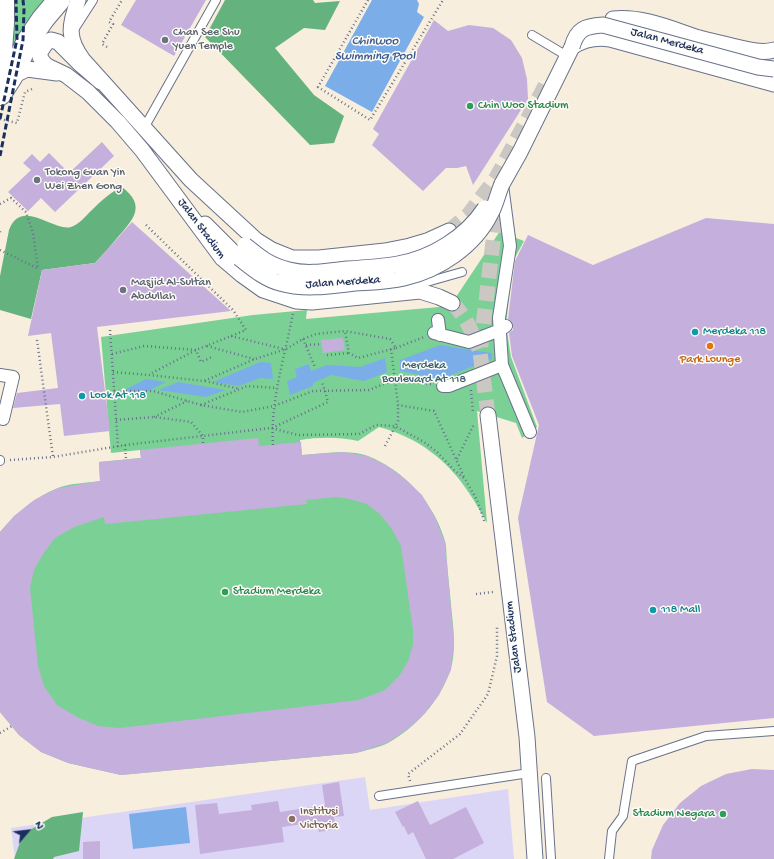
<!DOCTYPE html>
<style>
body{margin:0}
#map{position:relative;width:774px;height:859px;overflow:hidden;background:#f7eedd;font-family:"Gochi Hand",sans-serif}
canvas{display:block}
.north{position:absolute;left:8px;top:811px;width:40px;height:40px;-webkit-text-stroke:3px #fdfcf7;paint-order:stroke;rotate:62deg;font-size:11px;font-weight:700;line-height:16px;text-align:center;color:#1b2f5e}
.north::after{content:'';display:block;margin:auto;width:14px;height:18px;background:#1b2f5e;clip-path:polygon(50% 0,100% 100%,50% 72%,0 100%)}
</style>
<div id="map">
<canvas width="774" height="859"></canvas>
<div class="north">N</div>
</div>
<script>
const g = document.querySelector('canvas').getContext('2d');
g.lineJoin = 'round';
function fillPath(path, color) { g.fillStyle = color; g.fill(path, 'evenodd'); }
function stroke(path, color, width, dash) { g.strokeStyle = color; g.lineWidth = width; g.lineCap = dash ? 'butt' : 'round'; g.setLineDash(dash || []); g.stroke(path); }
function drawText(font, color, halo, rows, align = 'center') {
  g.font = font + ' "Gochi Hand",sans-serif'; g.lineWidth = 3; g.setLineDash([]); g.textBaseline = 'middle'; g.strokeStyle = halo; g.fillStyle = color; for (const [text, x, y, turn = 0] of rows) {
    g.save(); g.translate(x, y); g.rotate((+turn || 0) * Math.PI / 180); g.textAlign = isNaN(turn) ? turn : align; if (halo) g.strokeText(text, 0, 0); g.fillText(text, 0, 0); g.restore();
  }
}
fillPath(new Path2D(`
 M365,777L370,810L508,789L514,859H15L11,828Z`), '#dcd6f6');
fillPath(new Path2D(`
 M11,0H52L8,59Z
 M510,212L516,238L524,241L513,261L506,325L511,357L537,427L522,438L516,423L477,411L487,523C481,513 476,503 469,493C448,460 417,437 379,427L358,441C339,437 320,437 300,440L302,455C322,454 349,449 368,456C405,471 434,503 445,541C447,548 446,556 447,562C448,577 450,591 451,605C453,625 457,652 450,671C440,701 415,728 388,743C378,748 366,750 356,753L121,775L68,763L41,752L19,735L0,712V532C16,514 34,497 58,488C71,483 87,483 100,481L99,462L141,458L140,450L111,453L101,337L253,315L307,310L306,319L450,306L502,228Z`), '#7bd195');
fillPath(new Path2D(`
 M225,0H313L315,3L340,1L325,30L304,28L275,48L314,95L344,116L334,143L310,145L205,37Z
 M122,187C147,206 133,220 117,238C110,247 102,255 95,263L42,270L31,319L0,310V276L9,230C21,197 54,232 71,227C77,225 82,220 86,216C97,205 108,193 122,187Z
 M83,812L79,851L54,857L53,859H14L23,834L52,817Z`), '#64b37e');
fillPath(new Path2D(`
 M372,0H417L419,4L417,12L424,17L372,112L325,86Z
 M440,345L492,353V359L441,379L400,371V360Z
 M385,358L387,372L364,381L331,375L313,383V386L290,395L287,381L297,377L295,369L309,364L311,371L327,365L360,367Z
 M260,362L271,363L273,379L260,378L239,386L213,382Z
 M146,379L166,382L144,393L124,390Z
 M178,382L226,390L206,397L158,390Z
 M186,807L190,843L133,849L129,814Z`), '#7baee8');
fillPath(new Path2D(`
 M136,0H206L174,56L121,25Z
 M434,20L448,31L469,25L493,28L511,40L522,58L527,79L528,99L473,185L466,166L457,168H446L423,191L372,145L379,134L373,129Z
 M102,142L114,156L55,212L41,198L28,211L8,192L31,170L23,163L32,154L40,162L49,153L69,173Z
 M706,218L774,224V718L594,736L547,702L518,518L539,425L512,356L509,333L513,330V325L512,322L508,319L515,261L528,235L593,265Z
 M132,222L231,311L97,327L110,431L64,436L60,404L13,408L17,393L58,388L51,333L28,336L42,270L95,263Z
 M343,338L345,350L323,353L321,340Z
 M258,438L259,446L301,442L302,455L343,452L367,456L386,465L405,479L422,495L434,515L445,542L454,642L451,670L439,695L425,713L408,729L387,743L356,753L121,775L68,763L41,752L19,735L0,712V532L14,516L34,500L58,488L100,481L99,462L141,458L140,450ZM336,497L350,499L367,504L380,514L392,529L401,546L413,630V645L408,661L400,675L385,690L359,700L119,728L98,726L77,717L57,705L44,686L38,666L30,588L34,570L43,554L55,538L74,527L104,517L105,524L307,504L306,500Z
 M752,769L774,770V859H651L652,850L663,825L680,803L701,786L726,774Z
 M339,782L344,816L334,817L336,829L319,832L317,822L282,827L284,842L200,854L195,805L217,803L219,814L252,810L251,805L278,801L280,812L325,805L322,785Z
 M418,801L430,825L466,807L484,843L453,859H426L413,832L408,835L404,826L403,827L395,812Z
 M100,841V859H83V842Z`), '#c5afdc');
stroke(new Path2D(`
 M449,231L468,215L496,178L547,82
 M452,303C466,316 472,332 479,349
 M488,415L480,352L496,216V201`), '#cbc8c4', 15, [15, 8]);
const service = new Path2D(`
 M75,28L93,0
 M532,35L567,56
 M144,128L216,0
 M409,287L462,272
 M0,461V460
 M546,778L551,859
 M379,796L529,773
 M609,859L612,831L623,816L632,761L706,736L774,731`);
const pedestrian = new Path2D(`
 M502,185L510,246L499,318L502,365L530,432
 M438,320L440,335
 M434,333L469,342L500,330L506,326
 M0,375L13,377L3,419L0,411
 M443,386H449L502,365`);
const minor = new Path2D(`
 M78,0C70,26 66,37 83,60L191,180L256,240L272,250L292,258H319L385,251L410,246L427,241L449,231
 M613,19C643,16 671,29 699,38C710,41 721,43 732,46C745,49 761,54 774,50
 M11,77L27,69L57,73
 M101,82L79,63L58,42L51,40L46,43L40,52V57L43,62L47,66L66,75L88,92L118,122L142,150L222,258L242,275L263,290L296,301L312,302L420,291L439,297L452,303
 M502,184L520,152L572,47C584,39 596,37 610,39L774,84
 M205,224L239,258
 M488,415L527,737L535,859`);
const trunk = new Path2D(`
 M0,64L3,23V0
 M0,94L11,77L28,41L43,19L59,0`);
stroke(service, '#68728a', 10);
stroke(pedestrian, '#68728a', 14);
stroke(minor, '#68728a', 17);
stroke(trunk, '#68728a', 24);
stroke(new Path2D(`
 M368,0L318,87L370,120L443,0
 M107,47L102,44L113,24L109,22L122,0
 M0,119L17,123L25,92L32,89
 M0,204L11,198L26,212L33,233L38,269
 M146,225L233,310L246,330L196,350L150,374
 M0,232L1,230
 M0,250L37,268
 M110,330L118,447
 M231,336L284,349
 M303,339L315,367
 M37,340L53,457
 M306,345L322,344
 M207,346L254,359
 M396,348L424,337
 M391,349L398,405L434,411L465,479
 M112,354L144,346L196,350L201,362L212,357
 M327,355L349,353
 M113,372L149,375L204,381L255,359L286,349L303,339L316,334L345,331L390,339L396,348L358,358L349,353L345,331
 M205,381L240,389
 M471,390L473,413
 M114,391H153L201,405L242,412L274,406L313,391L369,390L394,380L431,384
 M201,405L247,386L277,388
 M154,417L187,401
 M116,420L154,417L191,422L203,436V443
 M272,428L328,402L325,391L322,382
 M125,445L126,459
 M273,445C270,400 285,357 293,313
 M385,446L398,421V405
 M457,459L474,424
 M10,460L53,457L125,445L271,428L298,435L359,434L376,425L395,426L424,442L437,452L454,470L465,479L477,500L485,523
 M476,594L493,592
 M0,733L12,726
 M410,781L408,774L460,734L488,694L497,656V625`), '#68728a', 2.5, [1, 3]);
stroke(service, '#fff', 8);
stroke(pedestrian, '#fff', 12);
stroke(minor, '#fff', 15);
stroke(trunk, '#fff', 22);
stroke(new Path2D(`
 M0,119L17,39L16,0
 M0,156L23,40L24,10L23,0`), '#1b2f5e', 3, [6, 3]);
const minorBridge = new Path2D(`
 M572,47C577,29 585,26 603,25L758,67L774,69
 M245,245C261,258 269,265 289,270C308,275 328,271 347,269C364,268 381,267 398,264C432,258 466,237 485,208
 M239,258C251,267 264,279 280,283C304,290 330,286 355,283C371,282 388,282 404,278C439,270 475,246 491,213C496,204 498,193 502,184`);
stroke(minorBridge, '#68728a', 17, []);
stroke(minorBridge, '#fff', 15);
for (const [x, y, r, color] of [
 [165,40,4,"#6b7280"],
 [470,106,4,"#2e9e5b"],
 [37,180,4,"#6b7280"],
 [123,290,4,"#6b7280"],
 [695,332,4,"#0f9aa8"],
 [710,346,4,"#e8710a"],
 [82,396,4,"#0f9aa8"],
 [225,592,4,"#2e9e5b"],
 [653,610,4,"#0f9aa8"],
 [723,814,4,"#2e9e5b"],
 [292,819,4,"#8d6e63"]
]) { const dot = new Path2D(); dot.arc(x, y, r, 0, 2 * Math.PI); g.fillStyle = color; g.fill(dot); stroke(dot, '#fdfcf7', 1.5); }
drawText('12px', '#5b616d', '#fdfcf7', [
 ["Chan See Shu",173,33],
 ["Yuen Temple",173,47],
 ["Tokong Guan Yin",45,173],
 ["Wei Zhen Gong",45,187],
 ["Masjid Al-Sultan",131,283],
 ["Abdullah",131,297]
], 'left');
drawText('12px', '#1b2f5e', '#fdfcf7', [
 ["Jalan Merdeka",667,42,15],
 ["Jalan Stadium",201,229,53],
 ["Jalan Merdeka",343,283,-4],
 ["Jalan Stadium",514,637,-97]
]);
drawText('12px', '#27864d', '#fdfcf7', [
 ["Chin Woo Stadium",478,106],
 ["Stadium Merdeka",233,592],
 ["Stadium Negara",715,814,"right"]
], 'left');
drawText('12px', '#0d838f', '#fdfcf7', [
 ["Merdeka 118",703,332],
 ["Look At 118",90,396],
 ["118 Mall",661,610]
], 'left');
drawText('12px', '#c56008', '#fdfcf7', [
 ["Park Lounge",710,360]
]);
drawText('12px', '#38606e', '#fdfcf7', [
 ["Merdeka",424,366],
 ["Boulevard At 118",424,380]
]);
drawText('12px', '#785e54', '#fdfcf7', [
 ["Institusi",300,812],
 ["Victoria",300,826]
], 'left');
drawText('italic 13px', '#3d5b8e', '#fdfcf7', [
 ["Chinwoo",375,42],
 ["Swimming Pool",375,57]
]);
</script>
